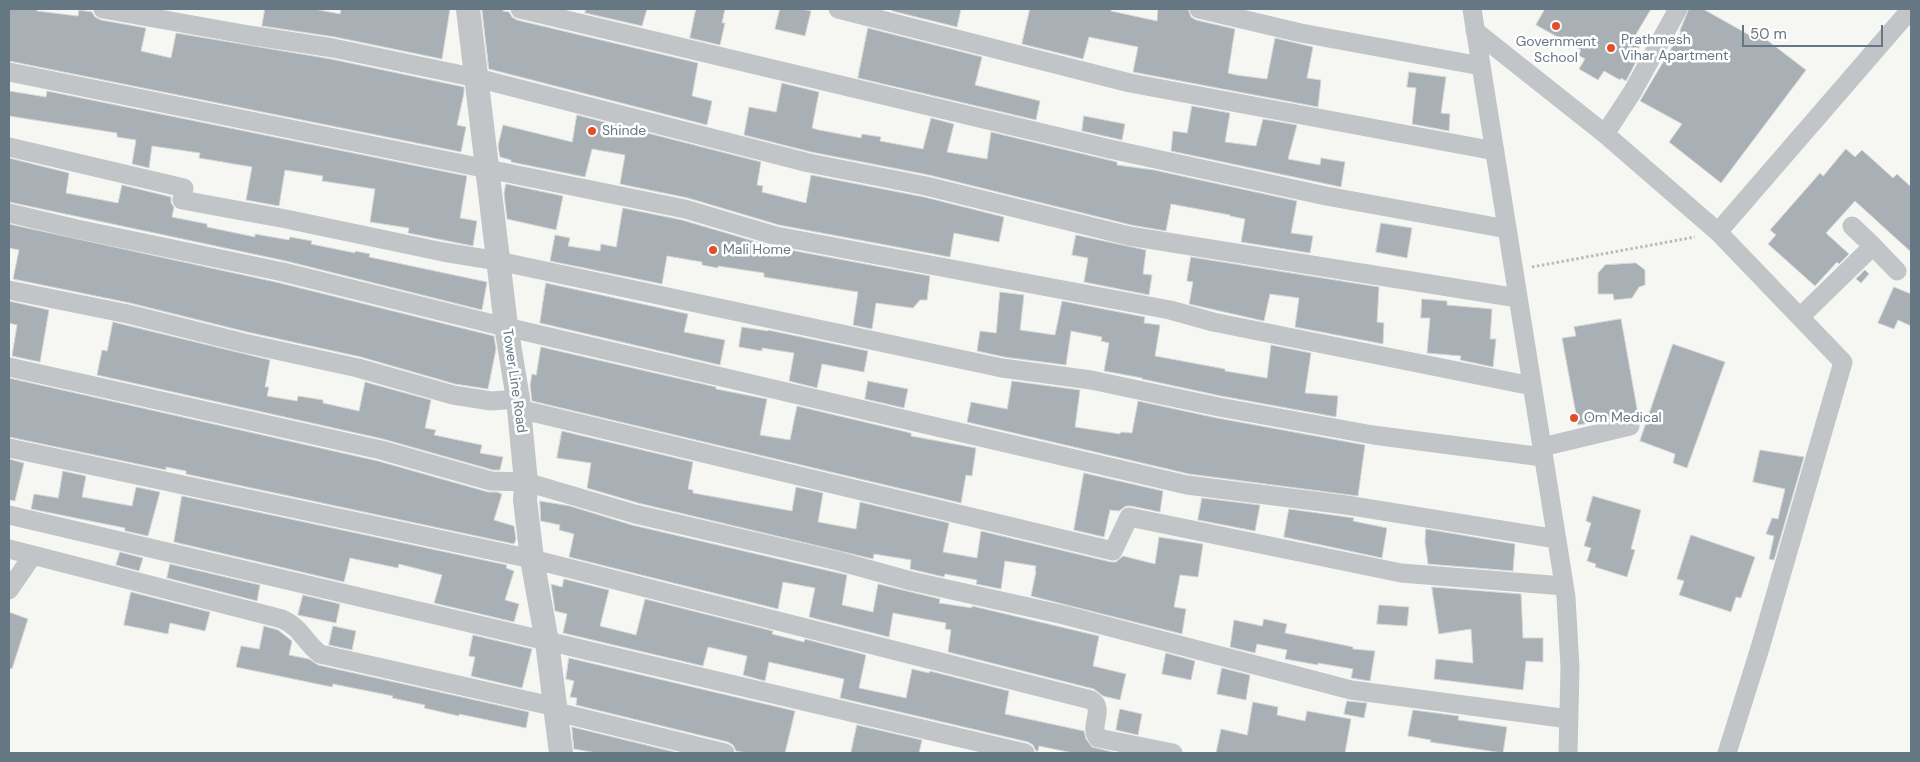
<!DOCTYPE html>
<style>
body{margin:0}
#map{position:relative;width:1920px;height:762px;overflow:hidden;background:#f6f6f3;font-family:"DM Sans",sans-serif}
canvas{display:block}
.frame{position:absolute;inset:0;border:10px solid #657783;pointer-events:none}
.scale{position:absolute;left:1742px;top:25px;width:141px;height:22px;box-sizing:border-box;border:2px solid #657783;border-top:0;padding-left:6px;font-size:15px;line-height:18px;white-space:nowrap;color:#657783;-webkit-text-stroke:4px #fff;paint-order:stroke}
</style>
<div id="map">
<canvas width="1920" height="762"></canvas>
<div class="frame"></div>
<div class="scale">50 m</div>
</div>
<script>
const g = document.querySelector('canvas').getContext('2d');
g.lineJoin = 'round';
function fillPath(path, color) { g.fillStyle = color; g.fill(path, 'evenodd'); }
function stroke(path, color, width, dash) { g.strokeStyle = color; g.lineWidth = width; g.lineCap = dash ? 'butt' : 'round'; g.setLineDash(dash || []); g.stroke(path); }
function drawText(font, color, halo, rows, align = 'center') {
  g.font = font + ' "DM Sans",sans-serif'; g.lineWidth = 5; g.setLineDash([]); g.textBaseline = 'middle'; g.strokeStyle = halo; g.fillStyle = color; for (const [text, x, y, turn = 0] of rows) {
    g.save(); g.translate(x, y); g.rotate((+turn || 0) * Math.PI / 180); g.textAlign = isNaN(turn) ? turn : align; if (halo) g.strokeText(text, 0, 0); g.fillText(text, 0, 0); g.restore();
  }
}
const building = new Path2D(`
 M9,9H37V11L78,16L79,10L92,12L95,17L101,20L146,28L141,51L171,58L176,33L331,59L464,87V93L457,125L466,127L461,152L9,61Z
 M265,9H314L340,14L341,9H450L442,59L335,37L262,26Z
 M482,9H503V11L509,12L512,17L517,20L698,63L692,96L712,101L707,125L489,69Z
 M586,9H647L642,26L585,13Z
 M696,9H725L722,23H725L720,45L690,38Z
 M780,9H802L811,11L805,36L775,29Z
 M893,9H961L957,27L892,11Z
 M1030,9H1111V11L1157,21L1158,9H1188L1191,17L1196,20L1235,29L1228,73L1236,75L1267,79L1275,38L1313,47L1307,78L1321,80L1318,107L1133,72L1138,47L1089,37L1083,59L1022,44Z
 M1545,9H1651L1635,36L1643,41L1635,54L1639,56L1626,81L1621,78L1620,80L1604,71L1598,80L1579,69L1585,59L1578,55L1581,50L1536,25Z
 M1689,9H1703L1751,36L1755,31L1806,70L1721,183L1669,142L1682,124L1640,101L1681,32L1680,31Z
 M868,28L982,57L975,85L1040,101L1036,120L858,78Z
 M1409,72L1446,77L1441,113L1450,114L1449,131L1412,124L1416,88L1407,87Z
 M782,83L819,92L812,128L819,130L861,138L862,134L881,137L880,141L923,149L931,118L954,124L947,152L987,159L991,132L1117,162V165L1154,170L1297,201L1291,233L1313,236L1310,253L1241,242L1245,219L1230,216V215L1171,204L1166,231L1131,225L929,175L811,152L744,135L749,107L776,112Z
 M9,91L46,97L47,91L467,176L460,218L477,221L473,246L408,233L409,228L370,222L375,189L322,181L323,176L285,170L279,206L246,200L252,167L199,158L200,153L152,146L149,168L132,164L136,140L117,137V133L9,116Z
 M1192,106L1230,113L1225,142L1256,146L1263,119L1297,125L1288,159L1320,165L1321,158L1345,162L1341,187L1171,151L1173,131L1187,133Z
 M577,115L761,162L757,185L763,186L762,192L806,203L811,175L924,197L1004,217L999,242L954,233L950,257L779,225L688,198L620,184L625,155L592,149L585,177L511,162V160L500,157L498,146L503,125L572,142Z
 M1084,116L1125,124L1122,140L1082,131Z
 M1846,149L1855,157L1862,150L1893,178L1897,174L1911,187V252L1855,201L1826,233L1849,254L1839,264L1837,262L1815,286L1768,244L1776,235L1770,230L1820,173L1823,176Z
 M9,158L69,173L66,193L118,203L122,185L171,197V203L174,207L172,217L207,224V227L255,237V234L289,240L290,237L312,241L311,244L355,253V251L370,254L369,257L487,282L482,310L286,261L9,202Z
 M506,184L563,196L556,230L507,219L504,194Z
 M623,208L682,220L774,247L930,276L927,300H920L913,308L876,303L872,329L853,325L858,292L764,277V273L718,266V268L702,265V262L667,256L662,284L550,261L555,235L570,238L568,246L600,251L601,244L616,247Z
 M1381,223L1412,228L1407,258L1376,252Z
 M9,224L280,283L494,336L496,349L488,389L455,384L361,357L247,332L130,303L13,279L19,250L9,248Z
 M1076,235L1146,250L1143,274L1152,275L1149,295L1084,282L1088,258L1072,255Z
 M1191,257L1379,287L1377,322L1384,323L1383,344L1295,327L1299,298L1270,294L1264,321L1189,304L1193,282L1187,281Z
 M1636,263L1645,270V285L1639,287L1632,298L1614,300L1613,294H1598V273L1605,265Z
 M1865,270L1869,274L1861,283L1856,279Z
 M546,283L688,314L684,332L725,340L720,365L540,323Z
 M1894,287L1911,294V326L1898,320L1894,329L1878,323Z
 M1000,292L1024,295L1020,330L1055,335L1062,301L1145,317L1144,323L1160,325L1155,356L1225,369V371L1267,378L1271,345L1311,353L1305,393L1338,396L1336,417L1221,396L1142,379V378L1104,371L1109,343L1101,341L1102,337L1071,331L1066,365L1004,357L977,351L980,331L996,333Z
 M1422,299L1447,301V305L1492,309L1490,339H1496L1493,367L1460,360L1461,356L1427,353L1430,318H1421Z
 M9,301L49,310L40,362L12,356L17,325L9,323Z
 M1621,319L1638,414L1578,425L1562,338L1576,336L1574,327Z
 M113,322L270,360L265,387H269L267,396L297,401L298,396L323,400V403L359,411L365,382L431,400L425,428L436,430L434,435L482,445L480,453L503,457L500,470H493L383,439L97,375L102,350L107,351Z
 M742,327L768,331V330L868,351L864,372L822,364L817,388L789,381L794,353L762,348V351L739,347Z
 M1673,344L1725,362L1687,468L1673,463L1675,454L1640,441Z
 M541,347L716,387V389L767,399L760,435L790,440L797,406L911,433V436L976,448L972,476L966,475L961,503L532,401L530,385L532,374L536,375Z
 M9,378L378,461L488,492H497L502,494L494,520L514,526L516,539L514,544L186,474V471L166,467V470L9,437Z
 M868,381L908,389L904,408L865,399Z
 M1012,381L1080,390L1075,427L1120,434L1121,432L1132,433L1138,401L1217,418L1365,445L1358,496L1189,474L967,422L971,402L1007,409Z
 M562,431L693,462L688,489L693,490V493L792,511L796,487L823,493L818,522L856,529L860,502L949,523L943,552L977,558L981,531L1111,562H1116L1123,556L1155,564L1159,537L1203,544L1198,577L1180,575L1174,607L1186,609L1182,634L1031,596L1036,571H1035L1036,566L1005,561L1001,589L976,584L977,580L945,574L944,577L910,569L911,560L874,554L873,559L638,503L587,488L591,463L557,458Z
 M1760,450L1804,457L1774,560L1769,559L1774,536L1766,534L1772,518L1778,519L1785,489L1753,482Z
 M9,459L24,463L15,501L9,500Z
 M63,471L86,476L82,497L132,506L136,487L160,492L148,536L125,531V528L31,509L34,494L58,498Z
 M1084,473L1163,491L1160,512L1131,506H1126L1119,511L1110,510L1104,537L1074,530Z
 M182,496L507,565L506,568L514,571L505,600L519,604L514,622L434,603L442,575L399,564L398,568L350,558L344,582L174,542Z
 M1593,496L1641,510L1631,549L1635,550L1627,577L1595,567L1596,564L1587,561L1591,548L1584,546L1591,523L1586,521Z
 M1202,498L1260,505L1255,531L1198,520Z
 M540,501L570,506L632,525L847,575L842,605L873,612L878,584L940,599L939,603L972,608V606L1099,636L1093,666L1126,674L1120,700L1103,696L1094,689L948,652L951,630L945,629L946,623L893,613L889,637L809,617L815,588L783,582L778,609L569,557L574,534L559,530L560,525L541,521Z
 M1289,509L1354,518L1353,521L1387,528L1382,558L1284,537Z
 M1426,529L1515,544L1513,571L1428,564L1425,542Z
 M1691,535L1755,557L1741,598L1736,597L1731,612L1679,595L1684,581L1677,579Z
 M120,552L143,558L139,571L116,565Z
 M170,564L260,585L257,601L167,578Z
 M564,579L609,590L600,626L636,635L645,599L773,631L772,634L804,642L805,639L866,655L859,688L906,698L912,669L929,673L930,671L1009,691L1005,714L1084,731L1086,739L1092,747L1117,753H1073L1039,746L1038,751H1036L1033,745L1028,742L840,698L844,679L769,662L765,681L743,675L747,656L708,647L703,666L563,633L567,614L555,611L551,584L562,587Z
 M1432,587L1521,594L1523,638H1543V662L1526,661L1523,690L1434,679L1436,659L1473,663L1471,629L1439,634Z
 M131,592L210,612L205,631L170,623L168,634L124,625Z
 M303,595L340,604L336,623L298,615Z
 M1379,605L1409,607L1407,626L1377,624Z
 M9,612L28,619L12,669L9,668Z
 M1264,619L1287,624L1285,633L1353,647V649L1375,651L1370,681L1351,678L1353,669L1318,663V665L1285,659L1287,650L1257,644L1255,653L1230,647L1234,620L1262,626Z
 M264,626L278,630L292,641L289,655L309,659L318,665L529,712L526,728L459,714V716L424,708L425,705L392,698L393,696L333,684L332,687L236,667L241,646L259,649Z
 M333,626L356,631L352,650L329,645Z
 M473,635L532,649L522,688L471,676L475,657L469,656Z
 M1166,653L1195,661L1191,680L1162,674Z
 M569,658L795,711L785,753H747L736,751L733,745L728,742L576,705L577,698L570,697L574,681L566,679Z
 M1222,668L1250,675L1246,700L1217,694Z
 M1347,701L1367,703L1364,718L1344,714Z
 M1253,702L1278,707L1277,715L1305,721L1307,711L1351,719L1345,753H1216L1221,729L1247,735Z
 M1120,709L1142,714L1138,735L1116,730Z
 M1413,710L1459,716L1458,720L1507,727L1503,753L1430,742L1431,740L1408,736Z
 M857,725L922,740L919,753H851Z
 M572,727L679,753H597L574,749Z`);
fillPath(building, '#a8b0b5');
stroke(building, '#d7d7d5', 1);
stroke(new Path2D(`
 M1532,267L1695,237`), '#b9bcbe', 3, [2.5, 2.5]);
stroke(new Path2D(`
 M103,9L249,35L333,48L477,78L809,163L926,186L1129,236L1518,298
 M520,9L1110,149L1326,196L1507,229
 M838,9L1130,83L1495,151
 M1199,9L1301,33L1481,66
 M1472,9L1566,597L1570,668L1568,753
 M1475,31L1605,134L1718,232L1843,362L1760,648L1727,753
 M9,72L685,209L776,236L1170,310L1213,322L1532,386
 M1605,134L1633,91L1678,9
 M9,147L184,188L182,200L286,219L443,252L498,261L1002,368L1091,380L1219,407L1373,435L1543,457
 M9,213L77,229L283,272L493,324L1187,485L1346,505L1557,539
 M1852,226L1873,246
 M1718,232L1911,9
 M9,290L128,314L244,343L358,368L453,395L491,401L518,399
 M1800,317L1873,246L1897,271
 M9,367L381,450L491,481L526,482L635,514L838,561L911,581L1064,615L1351,690L1569,719
 M519,409L1113,551L1129,517L1401,573L1564,586
 M1542,447L1630,426
 M9,448L532,559L1091,700C1106,709 1088,727 1098,738L1173,753
 M9,515L1025,753
 M9,549L282,619C302,628 303,641 320,654L556,707
 M9,590L33,555
 M557,712L725,753`), '#c1c5c8', 19);
stroke(new Path2D(`
 M468,9L506,326L518,399L526,482L525,500L532,559L547,642L561,753`), '#c1c5c8', 24);
for (const [x, y, r, color] of [
 [1556,26,5,"#e24e27"],
 [1611,48,5,"#e24e27"],
 [592,131,5,"#e24e27"],
 [713,250,5,"#e24e27"],
 [1574,418,5,"#e24e27"]
]) { const dot = new Path2D(); dot.arc(x, y, r, 0, 2 * Math.PI); g.fillStyle = color; g.fill(dot); stroke(dot, '#fff', 2); }
drawText('14px', '#657783', '#fff', [
 ["Prathmesh",1621,40],
 ["Vihar Apartment",1621,56],
 ["Government",1556,42,"center"],
 ["School",1556,58,"center"],
 ["Shinde",602,131],
 ["Mali Home",723,250],
 ["Om Medical",1584,418]
], 'left');
drawText('14px', '#657783', '#fff', [
 ["Tower Line Road",514,381,82]
]);
</script>
